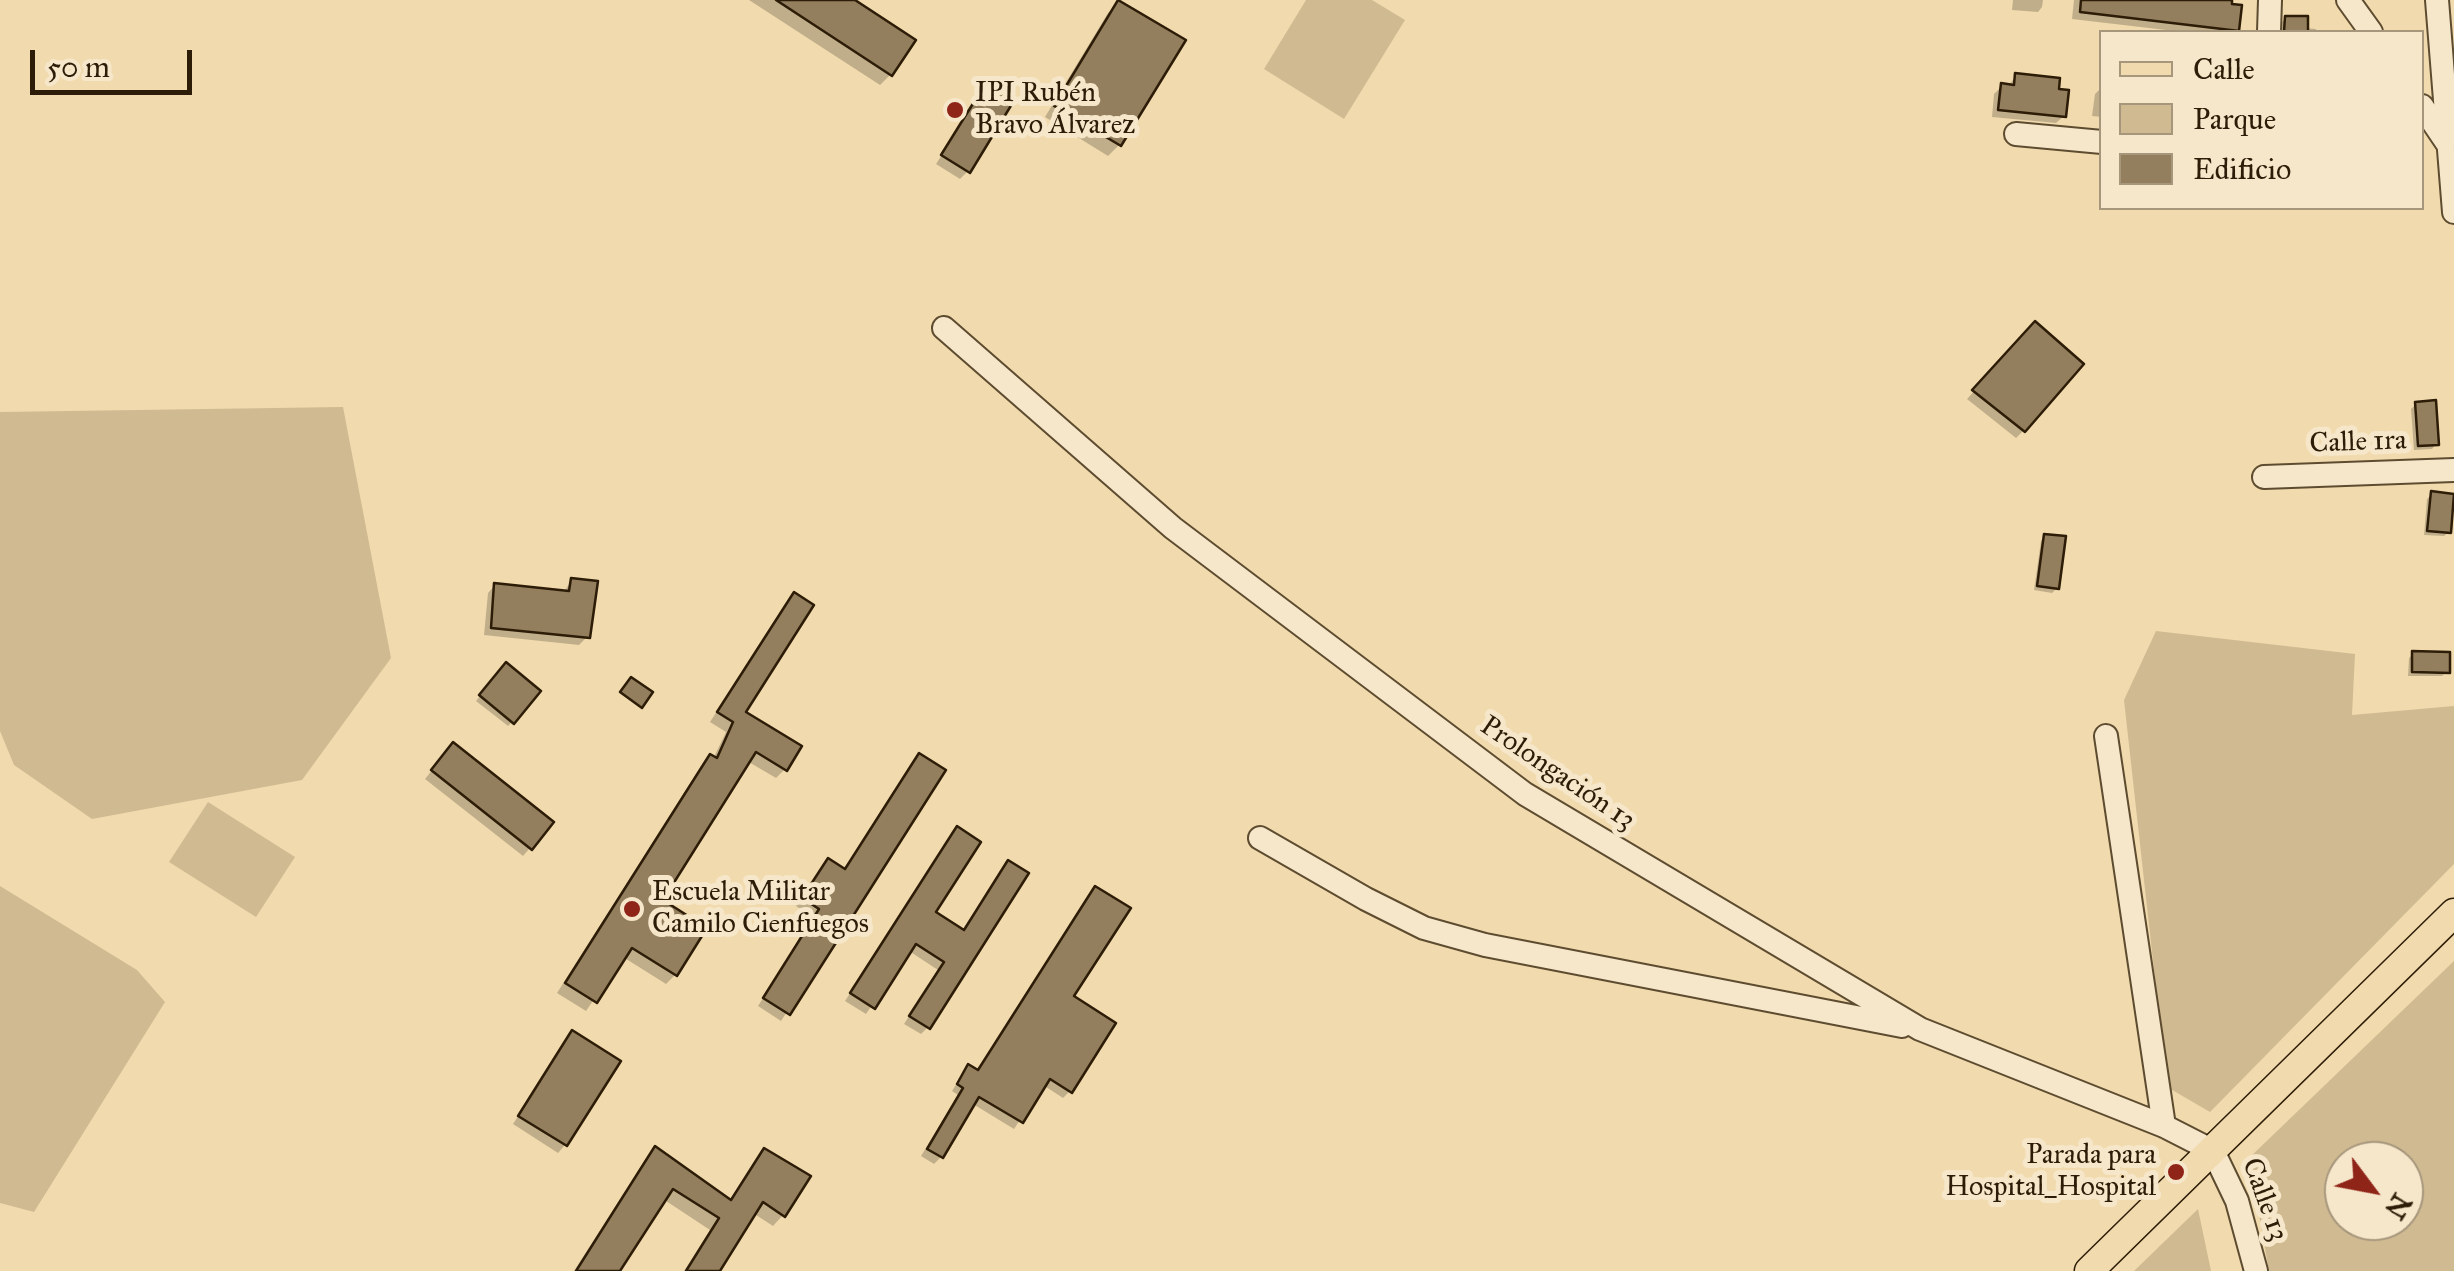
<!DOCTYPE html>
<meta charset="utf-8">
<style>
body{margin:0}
#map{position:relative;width:2454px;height:1271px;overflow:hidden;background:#f1daad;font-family:"IM FELL Great Primer",serif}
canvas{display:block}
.legend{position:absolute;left:2099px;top:30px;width:325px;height:180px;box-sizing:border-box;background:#f6e7ca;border:2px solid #a6967c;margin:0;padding:12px 18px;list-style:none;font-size:30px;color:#2d1c07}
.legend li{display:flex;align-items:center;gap:20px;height:50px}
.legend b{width:50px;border:2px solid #a6967c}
.north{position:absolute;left:2324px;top:1141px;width:100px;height:100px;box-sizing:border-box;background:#f6e7ca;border:2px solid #a6967c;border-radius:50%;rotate:122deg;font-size:28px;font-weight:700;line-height:40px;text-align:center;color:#2d1c07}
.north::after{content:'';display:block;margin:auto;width:35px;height:45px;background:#8f2418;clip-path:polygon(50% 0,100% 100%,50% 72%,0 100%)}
.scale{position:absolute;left:30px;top:50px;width:162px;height:45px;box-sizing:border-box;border:5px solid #2d1c07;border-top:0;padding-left:12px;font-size:30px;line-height:35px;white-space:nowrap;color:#2d1c07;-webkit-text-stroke:8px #f6e7ca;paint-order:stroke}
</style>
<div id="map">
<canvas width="2454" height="1271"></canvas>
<ul class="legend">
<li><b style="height:12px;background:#f1daad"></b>Calle</li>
<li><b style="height:28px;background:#d0ba91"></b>Parque</li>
<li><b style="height:28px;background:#937f5d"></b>Edificio</li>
</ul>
<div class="north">N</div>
<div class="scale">50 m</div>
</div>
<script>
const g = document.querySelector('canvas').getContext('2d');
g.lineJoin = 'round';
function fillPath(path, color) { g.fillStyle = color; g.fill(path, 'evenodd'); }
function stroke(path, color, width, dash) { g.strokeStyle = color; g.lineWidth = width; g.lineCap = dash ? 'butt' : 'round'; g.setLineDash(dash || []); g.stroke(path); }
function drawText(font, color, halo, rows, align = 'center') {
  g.font = font + ' "IM FELL Great Primer",serif'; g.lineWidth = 10; g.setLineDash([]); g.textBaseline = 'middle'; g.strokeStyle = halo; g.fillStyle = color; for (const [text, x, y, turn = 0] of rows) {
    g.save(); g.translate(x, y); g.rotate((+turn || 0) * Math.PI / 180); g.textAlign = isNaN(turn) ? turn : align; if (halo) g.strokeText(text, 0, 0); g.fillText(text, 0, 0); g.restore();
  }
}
fillPath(new Path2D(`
 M1306,0H1372L1405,20L1344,119L1264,69Z
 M343,407L391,658L302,780L92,819L14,765L0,731V412Z
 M2156,631L2355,654L2352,715L2454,706V864L2210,1112L2167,1087L2124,700Z
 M208,802L295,857L256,917L169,862Z
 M0,886L137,970L165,1002L34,1212L0,1203Z
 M2454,961V1271H2269L2249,1158ZM2344,1161H2404V1221H2344Z
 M2198,1209L2211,1271H2134Z`), '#d0ba91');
fillPath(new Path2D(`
 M749,0H851L890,75L880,85Z
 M2013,0H2043L2042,7L2038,12L2012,10Z
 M2074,0H2230L2237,30L2183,32L2072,19Z
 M1119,2L1182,41L1119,145L1108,156L1045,117L1108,13Z
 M2286,18L2305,28L2316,29V32H2277L2278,26Z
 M2016,76L2064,116L2056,123L1992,117L1994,94L2002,86H2008Z
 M987,85L968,171L960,179L936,164Z
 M2102,87V117L2092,116L2095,94Z
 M2035,324L2023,431L2016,438L1967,399Z
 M2416,404L2436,444L2432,449L2414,450L2411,409Z
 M2432,494L2449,532L2444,536L2424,535L2427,499Z
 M2045,536L2057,588L2052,593L2034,590L2041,541Z
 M572,580L587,637L579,645L484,635L488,593L495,585L563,593Z
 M794,595L742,713L785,769L776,778L747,761L659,901L704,928L675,975L666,984L623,957L586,1011L557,993L701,766L710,757L713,759L726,732L710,722L785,604Z
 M2413,654L2447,672L2442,676H2408L2409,658Z
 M501,670L512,722L508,726L476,701Z
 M446,753L530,848L523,856L425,779Z
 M919,756L942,771L781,1021L758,1006L814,918L796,906L828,861L844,871Z
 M957,829L933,913L962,932L1002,870L928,1027L921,1034L904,1024L938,970L909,951L866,1014L845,1001Z
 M1071,997L1070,1091L1063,1098L1043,1085L1014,1129L973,1104L941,1157L934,1164L921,1156L958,1095L952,1091L962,1075L969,1068L977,1073Z
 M572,1033L565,1145L558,1153L513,1124Z
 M655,1149L729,1201L754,1162L764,1151L783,1215L773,1226L753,1213L717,1271H684L710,1230L663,1199L617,1271H574L645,1160Z`), '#0003');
const building = new Path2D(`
 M776,0H855L916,40L892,76Z
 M1118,0L1186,40L1121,146L1054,106Z
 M2081,0H2232V4L2242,5L2239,31L2080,12Z
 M2285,16H2308V32H2284Z
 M2015,73L2060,78L2059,89L2069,90L2066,117L1998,110L2001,83L2014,85Z
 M987,81L1015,99L970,173L941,155Z
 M2035,321L2084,364L2025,432L1972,390Z
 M2436,400L2439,445L2418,446L2415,402Z
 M2431,491L2454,494L2451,533L2427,531Z
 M2044,534L2066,536L2059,589L2037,586Z
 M571,578L598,581L590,638L491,628L494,583L569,591Z
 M794,592L814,605L746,712L802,746L787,771L756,752L663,900L707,928L677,976L632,948L597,1003L565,983L710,754L717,758L733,722L717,712Z
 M2412,651L2450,652V673L2412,672Z
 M506,662L541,691L514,724L479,695Z
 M631,677L653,692L642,708L620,692Z
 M453,742L554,822L532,850L431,770Z
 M919,753L946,770L790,1015L763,998L819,909L802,898L828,858L845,869Z
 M957,826L981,842L936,912L964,930L1008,860L1029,873L930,1029L909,1016L944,962L916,944L875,1009L850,993Z
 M1095,886L1131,908L1074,996L1116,1023L1072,1093L1050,1079L1023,1123L979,1097L943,1158L927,1149L963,1088L957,1084L968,1064L978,1070Z
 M572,1030L621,1061L567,1146L518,1116Z
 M655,1146L731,1200L764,1148L811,1176L785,1217L763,1202L720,1271H686L719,1218L673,1189L620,1271H576Z`);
fillPath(building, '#937f5d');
stroke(building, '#2d1c07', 2.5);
const minor = new Path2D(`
 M2348,0L2371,32
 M2437,0L2454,212
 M2269,32L2270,0
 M2422,106L2447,143
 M2016,134L2102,142
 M944,328L1173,528L1525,794L1920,1029L2164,1126L2213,1151L2237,1201L2256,1271
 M2264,477L2454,470
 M2106,736L2164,1126
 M1260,838L1366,899L1424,928L1485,945L1902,1026`);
const major = new Path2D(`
 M2089,1271L2454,913`);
stroke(minor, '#5e4c30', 26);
stroke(major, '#2d1c07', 31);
stroke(minor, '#f6e7ca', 22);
stroke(major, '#f1daad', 28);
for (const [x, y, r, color] of [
 [955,110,10,"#8f2418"],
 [632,909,10,"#8f2418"],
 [2176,1172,10,"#8f2418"]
]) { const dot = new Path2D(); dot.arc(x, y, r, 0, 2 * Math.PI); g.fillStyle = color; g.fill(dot); stroke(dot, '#f6e7ca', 4); }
drawText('28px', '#2d1c07', '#f6e7ca', [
 ["IPI Rubén",975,94],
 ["Bravo Álvarez",975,126],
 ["Escuela Militar",652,893],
 ["Camilo Cienfuegos",652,925],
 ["Parada para",2156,1156,"right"],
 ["Hospital_Hospital",2156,1188,"right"]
], 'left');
drawText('28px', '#2d1c07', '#f6e7ca', [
 ["Calle 1ra",2358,443,-2],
 ["Prolongación 13",1557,774,34],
 ["Calle 13",2264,1200,70]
]);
</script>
